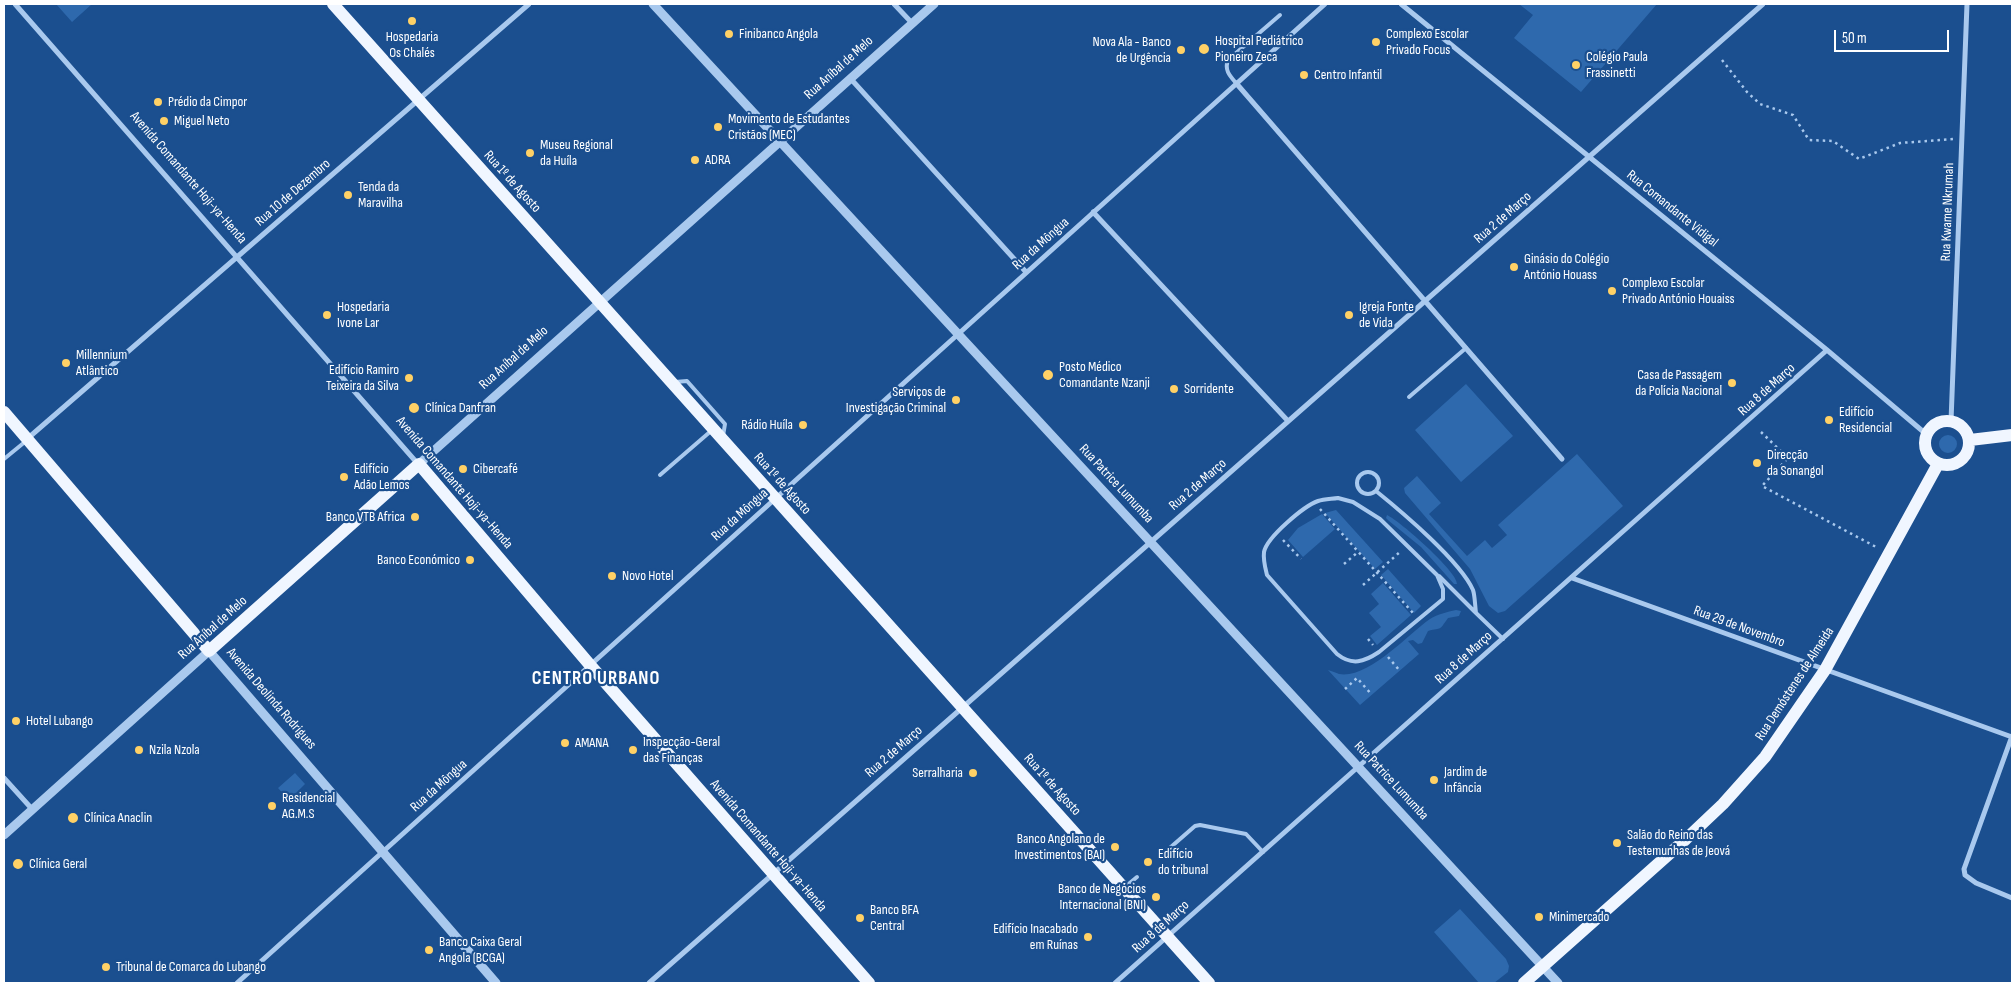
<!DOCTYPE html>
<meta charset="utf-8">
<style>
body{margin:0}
#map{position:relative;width:2016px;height:987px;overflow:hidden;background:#1b4f8f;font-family:"Sofia Sans Condensed",sans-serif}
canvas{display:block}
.frame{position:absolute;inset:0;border:5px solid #fff;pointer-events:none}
.scale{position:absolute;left:1834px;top:30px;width:115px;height:22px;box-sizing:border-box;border:2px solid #fff;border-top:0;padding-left:6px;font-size:15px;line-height:18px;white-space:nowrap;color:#fff;-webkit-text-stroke:4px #1b4f8f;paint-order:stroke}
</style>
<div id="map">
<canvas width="2016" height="987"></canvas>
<div class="frame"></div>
<div class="scale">50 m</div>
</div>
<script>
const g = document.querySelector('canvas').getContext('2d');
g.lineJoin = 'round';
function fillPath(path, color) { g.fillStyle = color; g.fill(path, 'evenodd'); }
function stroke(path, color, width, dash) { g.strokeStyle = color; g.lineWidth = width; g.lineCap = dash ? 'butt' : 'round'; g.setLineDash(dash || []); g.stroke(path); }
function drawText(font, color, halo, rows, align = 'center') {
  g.font = font + ' "Sofia Sans Condensed",sans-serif'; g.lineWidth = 4.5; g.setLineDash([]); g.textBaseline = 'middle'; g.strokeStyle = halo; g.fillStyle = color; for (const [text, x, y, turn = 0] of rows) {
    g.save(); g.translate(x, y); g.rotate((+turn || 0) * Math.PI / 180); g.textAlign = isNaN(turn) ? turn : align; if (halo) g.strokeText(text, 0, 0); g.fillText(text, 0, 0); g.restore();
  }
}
fillPath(new Path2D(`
 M56,4H92L72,22Z
 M1519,4H1657L1581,92L1514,38L1533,15Z
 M1466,384L1513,436L1461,482L1415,430Z
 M1939 444a9 9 0 1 1 18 0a9 9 0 1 1-18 0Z
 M1577,454L1623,506L1505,611L1498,613L1489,606L1470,569L1405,493L1404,488L1417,476L1441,503L1429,514L1467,556L1485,540L1492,548L1507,535L1498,525Z
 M1336,510L1383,562L1375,569L1325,513Z
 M1322,514L1335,529L1303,557L1288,540L1298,528Z
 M1387,515C1400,521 1458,572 1457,584H1454L1421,547L1389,521L1386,518Z
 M1388,569L1421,606L1414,613L1381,575Z
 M1383,583L1411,615L1377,645L1370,636L1381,627L1369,613L1379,604L1371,594Z
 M1456,610L1461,611L1459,616L1448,618C1438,632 1443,627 1428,631L1422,643L1418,644L1413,640L1408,641L1419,654L1360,705L1328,670C1332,671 1336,673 1339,674C1369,679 1407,635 1430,619C1438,614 1447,612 1456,610Z
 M295,773L305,784L289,800L278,788Z
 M1460,909L1506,959L1509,966L1508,972L1494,983H1479L1434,932Z`), '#2e69ad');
stroke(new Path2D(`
 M1722,60L1747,92L1760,104L1793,115L1809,140L1833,141L1859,159L1900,143L1953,139
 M1761,432L1788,458L1762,486L1878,548
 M1320,509L1413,613
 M1283,540L1301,559
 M1344,564L1358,552
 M1363,585L1401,551
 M1368,639L1373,645
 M1388,657L1400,671
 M1345,689L1357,678L1372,695`), '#a9c9ee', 2.5, [2.5, 4]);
stroke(new Path2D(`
 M1236,83C1230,76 1224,70 1228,60L1280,15
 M675,382L687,381L725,424L723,436
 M1409,397L1466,348
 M4,459L26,441
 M1357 483a11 11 0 1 1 22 0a11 11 0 1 1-22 0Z
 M660,475L711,431
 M1376,491C1402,512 1460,561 1473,590C1475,596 1475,606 1476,613L1503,639
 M1338,498L1353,502L1380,519L1437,575L1443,589V599L1437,604L1379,652C1364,662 1352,666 1337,654L1267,575C1265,567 1263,560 1264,552C1267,537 1304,506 1318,501C1324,499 1332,499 1338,498Z
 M1439,576L1475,612
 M1164,853L1195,826L1200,825L1246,834L1263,852
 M1125,887L1137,877`), '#a9c9ee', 4);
stroke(new Path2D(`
 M15,4L418,464
 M894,4L912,23
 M1401,4L1827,350L1926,434
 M850,78L1026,272
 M1236,83L1562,459
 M1093,212L1288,421
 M1951,421L1967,4
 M27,439L529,4
 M1572,578L2012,737
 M2012,736L1964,869L1965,875L1976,883L2012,898
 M4,778L32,809
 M237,983L1325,4
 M649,983L1763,4
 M1115,983L1827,350`), '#a9c9ee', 5);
stroke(new Path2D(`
 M653,4L1558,983
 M419,464L934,4
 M4,835L209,651L496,983`), '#a9c9ee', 9);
stroke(new Path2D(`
 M333,4L1209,983
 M4,412L209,651L419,464L590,665L869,983
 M1925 443a22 22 0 1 1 44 0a22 22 0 1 1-44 0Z
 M1970,440L2012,435
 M1524,983L1686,839L1723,804L1765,757L1825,670L1938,464`), '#f0f6ff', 12);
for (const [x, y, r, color] of [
 [412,21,5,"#ffd166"],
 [729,34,5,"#ffd166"],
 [1376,42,5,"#ffd166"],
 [1204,49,6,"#ffd166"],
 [1181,50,5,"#ffd166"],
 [1576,65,5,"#ffd166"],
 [1304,75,5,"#ffd166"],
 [158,102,5,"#ffd166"],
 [164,121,5,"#ffd166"],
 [718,127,5,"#ffd166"],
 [530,153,5,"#ffd166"],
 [695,160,5,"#ffd166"],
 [348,195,5,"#ffd166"],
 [1514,267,5,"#ffd166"],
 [1612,291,5,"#ffd166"],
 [327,315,5,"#ffd166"],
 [1349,315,5,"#ffd166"],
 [66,363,5,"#ffd166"],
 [1048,375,6,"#ffd166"],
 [409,378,5,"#ffd166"],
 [1732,383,5,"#ffd166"],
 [1174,389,5,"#ffd166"],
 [956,400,5,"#ffd166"],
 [414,408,6,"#ffd166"],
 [1829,420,5,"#ffd166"],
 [803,425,5,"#ffd166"],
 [1757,463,5,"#ffd166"],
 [463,469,5,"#ffd166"],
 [344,477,5,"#ffd166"],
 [415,517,5,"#ffd166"],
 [470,560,5,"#ffd166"],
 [612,576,5,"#ffd166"],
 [16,721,5,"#ffd166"],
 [565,743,5,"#ffd166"],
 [139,750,5,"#ffd166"],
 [633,750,5,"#ffd166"],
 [973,773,5,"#ffd166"],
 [1434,780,5,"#ffd166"],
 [272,806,5,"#ffd166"],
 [73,818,6,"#ffd166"],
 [1617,843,5,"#ffd166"],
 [1115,847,5,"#ffd166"],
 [1148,862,5,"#ffd166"],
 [18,864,6,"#ffd166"],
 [1156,897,5,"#ffd166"],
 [1539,917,5,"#ffd166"],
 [860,918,5,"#ffd166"],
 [1088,937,5,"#ffd166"],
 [429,950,5,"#ffd166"],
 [106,967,5,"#ffd166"]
]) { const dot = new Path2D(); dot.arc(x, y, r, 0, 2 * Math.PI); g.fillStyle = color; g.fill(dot); stroke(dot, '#1b4f8f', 2); }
drawText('14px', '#fff', '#1b4f8f', [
 ["Finibanco Angola",739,34],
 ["Complexo Escolar",1386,34],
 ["Privado Focus",1386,50],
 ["Hospedaria",412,37,"center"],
 ["Os Chalés",412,53,"center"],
 ["Hospital Pediátrico",1215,41],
 ["Pioneiro Zeca",1215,57],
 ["Nova Ala - Banco",1171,42,"right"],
 ["de Urgência",1171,58,"right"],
 ["Colégio Paula",1586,57],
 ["Frassinetti",1586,73],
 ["Centro Infantil",1314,75],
 ["Prédio da Cimpor",168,102],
 ["Movimento de Estudantes",728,119],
 ["Cristãos (MEC)",728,135],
 ["Miguel Neto",174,121],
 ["Museu Regional",540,145],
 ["da Huíla",540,161],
 ["ADRA",705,160],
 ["Tenda da",358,187],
 ["Maravilha",358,203],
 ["Ginásio do Colégio",1524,259],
 ["António Houass",1524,275],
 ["Complexo Escolar",1622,283],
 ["Privado António Houaiss",1622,299],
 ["Hospedaria",337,307],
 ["Ivone Lar",337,323],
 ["Igreja Fonte",1359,307],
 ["de Vida",1359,323],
 ["Millennium",76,355],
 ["Atlântico",76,371],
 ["Posto Médico",1059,367],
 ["Comandante Nzanji",1059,383],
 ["Edifício Ramiro",399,370,"right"],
 ["Teixeira da Silva",399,386,"right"],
 ["Casa de Passagem",1722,375,"right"],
 ["da Polícia Nacional",1722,391,"right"],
 ["Sorridente",1184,389],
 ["Serviços de",946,392,"right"],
 ["Investigação Criminal",946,408,"right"],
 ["Clínica Danfran",425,408],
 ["Edifício",1839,412],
 ["Residencial",1839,428],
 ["Rádio Huíla",793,425,"right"],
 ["Direcção",1767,455],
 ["da Sonangol",1767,471],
 ["Edifício",354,469],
 ["Adão Lemos",354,485],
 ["Cibercafé",473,469],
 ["Banco VTB Africa",405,517,"right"],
 ["Banco Económico",460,560,"right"],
 ["Novo Hotel",622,576],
 ["Hotel Lubango",26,721],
 ["Inspecção-Geral",643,742],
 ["das Finanças",643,758],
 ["AMANA",575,743],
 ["Nzila Nzola",149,750],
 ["Jardim de",1444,772],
 ["Infância",1444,788],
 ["Serralharia",963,773,"right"],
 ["Residencial",282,798],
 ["AG.M.S",282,814],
 ["Clínica Anaclin",84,818],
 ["Salão do Reino das",1627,835],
 ["Testemunhas de Jeová",1627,851],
 ["Banco Angolano de",1105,839,"right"],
 ["Investimentos (BAI)",1105,855,"right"],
 ["Edifício",1158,854],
 ["do tribunal",1158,870],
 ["Clínica Geral",29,864],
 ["Banco de Negócios",1146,889,"right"],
 ["Internacional (BNI)",1146,905,"right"],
 ["Banco BFA",870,910],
 ["Central",870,926],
 ["Minimercado",1549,917],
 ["Edifício Inacabado",1078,929,"right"],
 ["em Ruínas",1078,945,"right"],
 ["Banco Caixa Geral",439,942],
 ["Angola (BCGA)",439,958],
 ["Tribunal de Comarca do Lubango",116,967]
], 'left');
drawText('14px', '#fff', '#1b4f8f', [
 ["Rua Aníbal de Melo",839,68,-42],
 ["Avenida Comandante Hoji-ya-Henda",188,178,49],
 ["Rua 1º de Agosto",512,182,48],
 ["Rua 10 de Dezembro",293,193,-41],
 ["Rua Comandante Vidigal",1672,209,39],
 ["Rua Kwame Nkrumah",1948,212,-88],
 ["Rua 2 de Março",1503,218,-41],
 ["Rua da Môngua",1041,244,-42],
 ["Rua Aníbal de Melo",514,358,-42],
 ["Rua 8 de Março",1767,390,-42],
 ["Avenida Comandante Hoji-ya-Henda",454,483,49],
 ["Rua 1º de Agosto",782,484,48],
 ["Rua Patrice Lumumba",1116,484,47],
 ["Rua 2 de Março",1198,485,-41],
 ["Rua da Môngua",740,515,-42],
 ["Rua 29 de Novembro",1739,627,20],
 ["Rua Aníbal de Melo",213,628,-42],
 ["Rua 8 de Março",1464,658,-42],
 ["Rua Demóstenes de Almeida",1795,684,-57],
 ["Avenida Deolinda Rodrigues",271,699,49],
 ["Rua 2 de Março",894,752,-41],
 ["Rua Patrice Lumumba",1391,781,47],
 ["Rua 1º de Agosto",1052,785,48],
 ["Rua da Môngua",439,786,-42],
 ["Avenida Comandante Hoji-ya-Henda",768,846,49],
 ["Rua 8 de Março",1161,927,-42]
]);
g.letterSpacing = '1px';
drawText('bold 19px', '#fff', '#1b4f8f', [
 ["CENTRO URBANO",596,679]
]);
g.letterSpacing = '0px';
</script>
